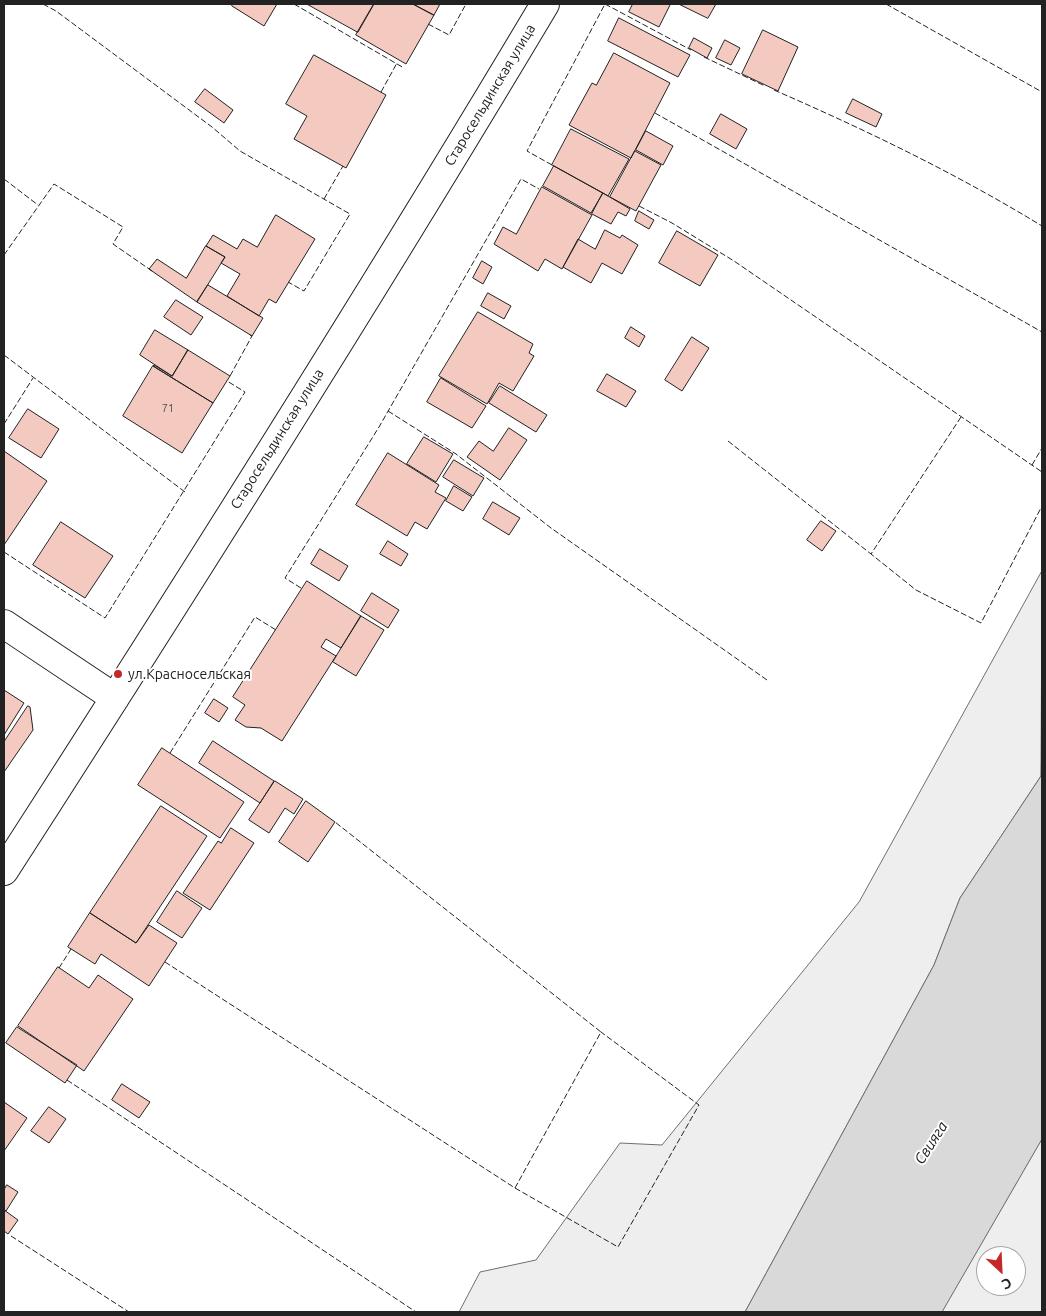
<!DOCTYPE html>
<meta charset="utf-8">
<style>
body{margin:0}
#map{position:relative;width:1046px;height:1316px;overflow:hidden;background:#fff;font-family:Ubuntu,sans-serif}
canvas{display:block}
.frame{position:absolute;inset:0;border:5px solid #222;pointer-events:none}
.north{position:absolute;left:976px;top:1246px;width:50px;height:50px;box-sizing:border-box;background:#fff;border:1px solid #a7a7a7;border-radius:50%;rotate:155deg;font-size:14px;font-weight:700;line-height:20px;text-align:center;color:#222}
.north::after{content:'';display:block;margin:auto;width:18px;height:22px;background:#c62828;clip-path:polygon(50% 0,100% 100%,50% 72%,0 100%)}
</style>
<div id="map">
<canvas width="1046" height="1316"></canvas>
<div class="frame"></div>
<div class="north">С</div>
</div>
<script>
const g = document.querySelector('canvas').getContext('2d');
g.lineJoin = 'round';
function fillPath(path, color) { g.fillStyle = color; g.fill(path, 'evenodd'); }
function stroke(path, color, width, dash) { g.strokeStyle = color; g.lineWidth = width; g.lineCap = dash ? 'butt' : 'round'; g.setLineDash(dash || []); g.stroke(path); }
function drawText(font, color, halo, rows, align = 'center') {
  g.font = font + ' Ubuntu,sans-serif'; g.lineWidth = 4; g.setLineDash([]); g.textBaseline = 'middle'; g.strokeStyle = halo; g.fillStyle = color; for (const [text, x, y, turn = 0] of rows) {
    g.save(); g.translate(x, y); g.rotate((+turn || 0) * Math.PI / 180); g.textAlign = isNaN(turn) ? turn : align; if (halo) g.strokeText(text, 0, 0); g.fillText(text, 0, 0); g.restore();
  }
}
const green = new Path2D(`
 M1042,571L1041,776L960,898L934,965L745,1312H459L480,1272L536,1260L620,1143L662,1145L859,902Z
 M1042,1139V1312H942ZM986,1256H1016V1286H986Z`);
fillPath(green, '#eee');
stroke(green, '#6f6f6f', 1);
const water = new Path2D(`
 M1042,737V1139L942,1312H745L934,965L960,898L1041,776Z`);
fillPath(water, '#d9d9d9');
stroke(water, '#6f6f6f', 1);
const building = new Path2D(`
 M233,4H277L264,26L232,6Z
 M307,4H374L358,32Z
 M374,4H413L434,15L406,64L356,35Z
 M413,4H440L434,15Z
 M633,4H669L670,5L659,27L629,12Z
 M679,4H716L708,18Z
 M619,18L690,55L678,77L608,41Z
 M763,30L798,47L778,91L742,74Z
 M694,38L712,48L707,58L689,48Z
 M725,40L740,48L731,65L716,58Z
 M614,53L670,83L631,158L569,125L592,83L596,85Z
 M314,55L386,95L346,168L294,139L307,116L286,104Z
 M205,89L233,110L224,123L195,102Z
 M853,99L882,114L876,127L846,113Z
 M721,114L747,129L736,149L710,134Z
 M571,129L629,159L608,196L552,165Z
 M646,131L673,146L663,165L636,150Z
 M635,151L661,165L636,211L610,197Z
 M554,166L603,193L591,213L543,186Z
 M542,187L592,215L562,269L545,259L538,271L494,244L503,227L516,234Z
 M603,193L630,209L626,216L618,212L611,224L592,214Z
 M639,211L654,220L649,229L635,221Z
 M276,215L315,239L276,303L269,299L259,316L227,296L240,274L221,263L225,257L206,246L213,235L237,249L243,239L257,247Z
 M605,230L620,238L622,235L638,245L622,274L602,263L591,283L563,267L578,239L595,249Z
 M677,231L718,255L700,286L659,263Z
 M206,246L225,257L197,302L149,269L157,259L186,278Z
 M482,261L492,267L483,284L473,278Z
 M208,285L263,318L252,336L197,302Z
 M488,293L511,306L504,319L481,306Z
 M176,300L203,317L191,335L164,317Z
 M478,312L533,344L529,353L534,356L513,391L499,383L487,404L439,376Z
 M631,327L645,336L639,347L625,338Z
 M155,330L188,350L172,376L140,355Z
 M692,337L709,348L682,391L665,380Z
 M188,350L230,376L213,403L153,366L154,365L172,376Z
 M153,366L213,403L182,453L123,416Z
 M607,374L636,391L626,407L597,391Z
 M441,378L486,406L472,428L427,402Z
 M500,386L547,415L536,432L489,403Z
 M28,409L59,429L41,458L9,438Z
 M509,428L527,440L500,480L467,457L479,441L493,451Z
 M424,437L453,454L436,482L407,464Z
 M4,451L47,481L4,545Z
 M388,453L439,485L435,492L446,498L427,529L415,522L407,536L356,505Z
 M454,460L484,478L473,496L443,477Z
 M454,486L472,497L463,511L446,501Z
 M493,502L520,518L509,535L483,519Z
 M821,521L836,531L822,551L807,540Z
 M61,522L113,556L85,598L33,565Z
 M388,541L408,554L401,566L380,554Z
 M320,549L348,566L339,581L311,564Z
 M307,581L361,616L341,648L326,639L321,647L336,656L282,741L261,728L246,727L235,720L245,705L233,697Z
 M372,593L399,610L388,628L361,611Z
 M361,616L384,630L356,676L333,662Z
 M4,690L24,703L4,735Z
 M214,699L228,708L219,722L205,713Z
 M28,706L30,707L33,730L4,772V742Z
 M213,741L274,781L260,803L199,763Z
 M162,748L244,802L220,838L138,785Z
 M275,781L303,799L294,814L285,808L269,833L249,820Z
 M306,801L335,822L308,862L279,842Z
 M161,806L207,836L136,943L90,913Z
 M231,828L254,843L210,910L183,893L218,841L221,843Z
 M177,891L202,908L182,938L157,922Z
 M90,913L136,943L149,925L177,943L149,986L101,954L95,964L68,947Z
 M58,967L89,988L98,975L133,999L84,1071L18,1026Z
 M17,1027L77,1065L65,1083L6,1043Z
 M122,1084L150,1102L139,1118L112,1100Z
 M4,1102L27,1118L4,1151Z
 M49,1107L66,1119L49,1143L31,1131Z
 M7,1185L18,1192L6,1211L4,1209V1190Z
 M4,1210L18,1220L8,1234L4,1231Z`);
fillPath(building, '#f3c9c0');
stroke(building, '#222', 1);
const minor = new Path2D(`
 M4,624L115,698
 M4,871C188,585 371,296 545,4`);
stroke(minor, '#222', 30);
stroke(minor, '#fff', 28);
stroke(new Path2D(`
 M43,4L56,11L212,127L240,151L350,214L304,291L288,282
 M294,4L404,68
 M605,4L691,50
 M886,4L1042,92
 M428,24L449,35L466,4
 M704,57L765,86
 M774,90C866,130 957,174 1042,226
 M381,92L397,63
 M655,113L1042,332
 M552,165L527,151L605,4
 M4,179L38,205
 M324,199L343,166
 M639,206L672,223L734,261L1042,472
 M4,255L54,184L123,227L113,244L152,271
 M4,355L185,492
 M230,376L252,336L250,335
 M388,411L456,454L551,528L767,680
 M961,417L871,554L916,590L981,623L1042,506
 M4,424L33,378
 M728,441L871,554
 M1032,465L1042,448
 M4,552L105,618L245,392L227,381
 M301,588L285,578L379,427L521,179L539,189
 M170,753L255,617L276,630
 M165,962L515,1188L601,1032L335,822
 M59,968L71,949
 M67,1080L416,1312
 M515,1188L618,1247L699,1105L601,1032
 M11,1236L129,1312`), '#222', 1, [6, 2.5]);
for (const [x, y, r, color] of [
 [118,674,5,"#c62828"]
]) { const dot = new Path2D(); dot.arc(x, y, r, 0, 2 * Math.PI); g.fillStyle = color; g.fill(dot); stroke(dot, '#fff', 2); }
drawText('11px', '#564c4a', null, [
 ["71",168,408]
]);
drawText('14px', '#222', '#fff', [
 ["Старосельдинская улица",490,95,-59],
 ["Старосельдинская улица",277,439,-58]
]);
drawText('14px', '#222', '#fff', [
 ["ул.Красносельская",128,674]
], 'left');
drawText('italic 15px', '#222', '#fff', [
 ["Свияга",931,1143,-57]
]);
</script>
